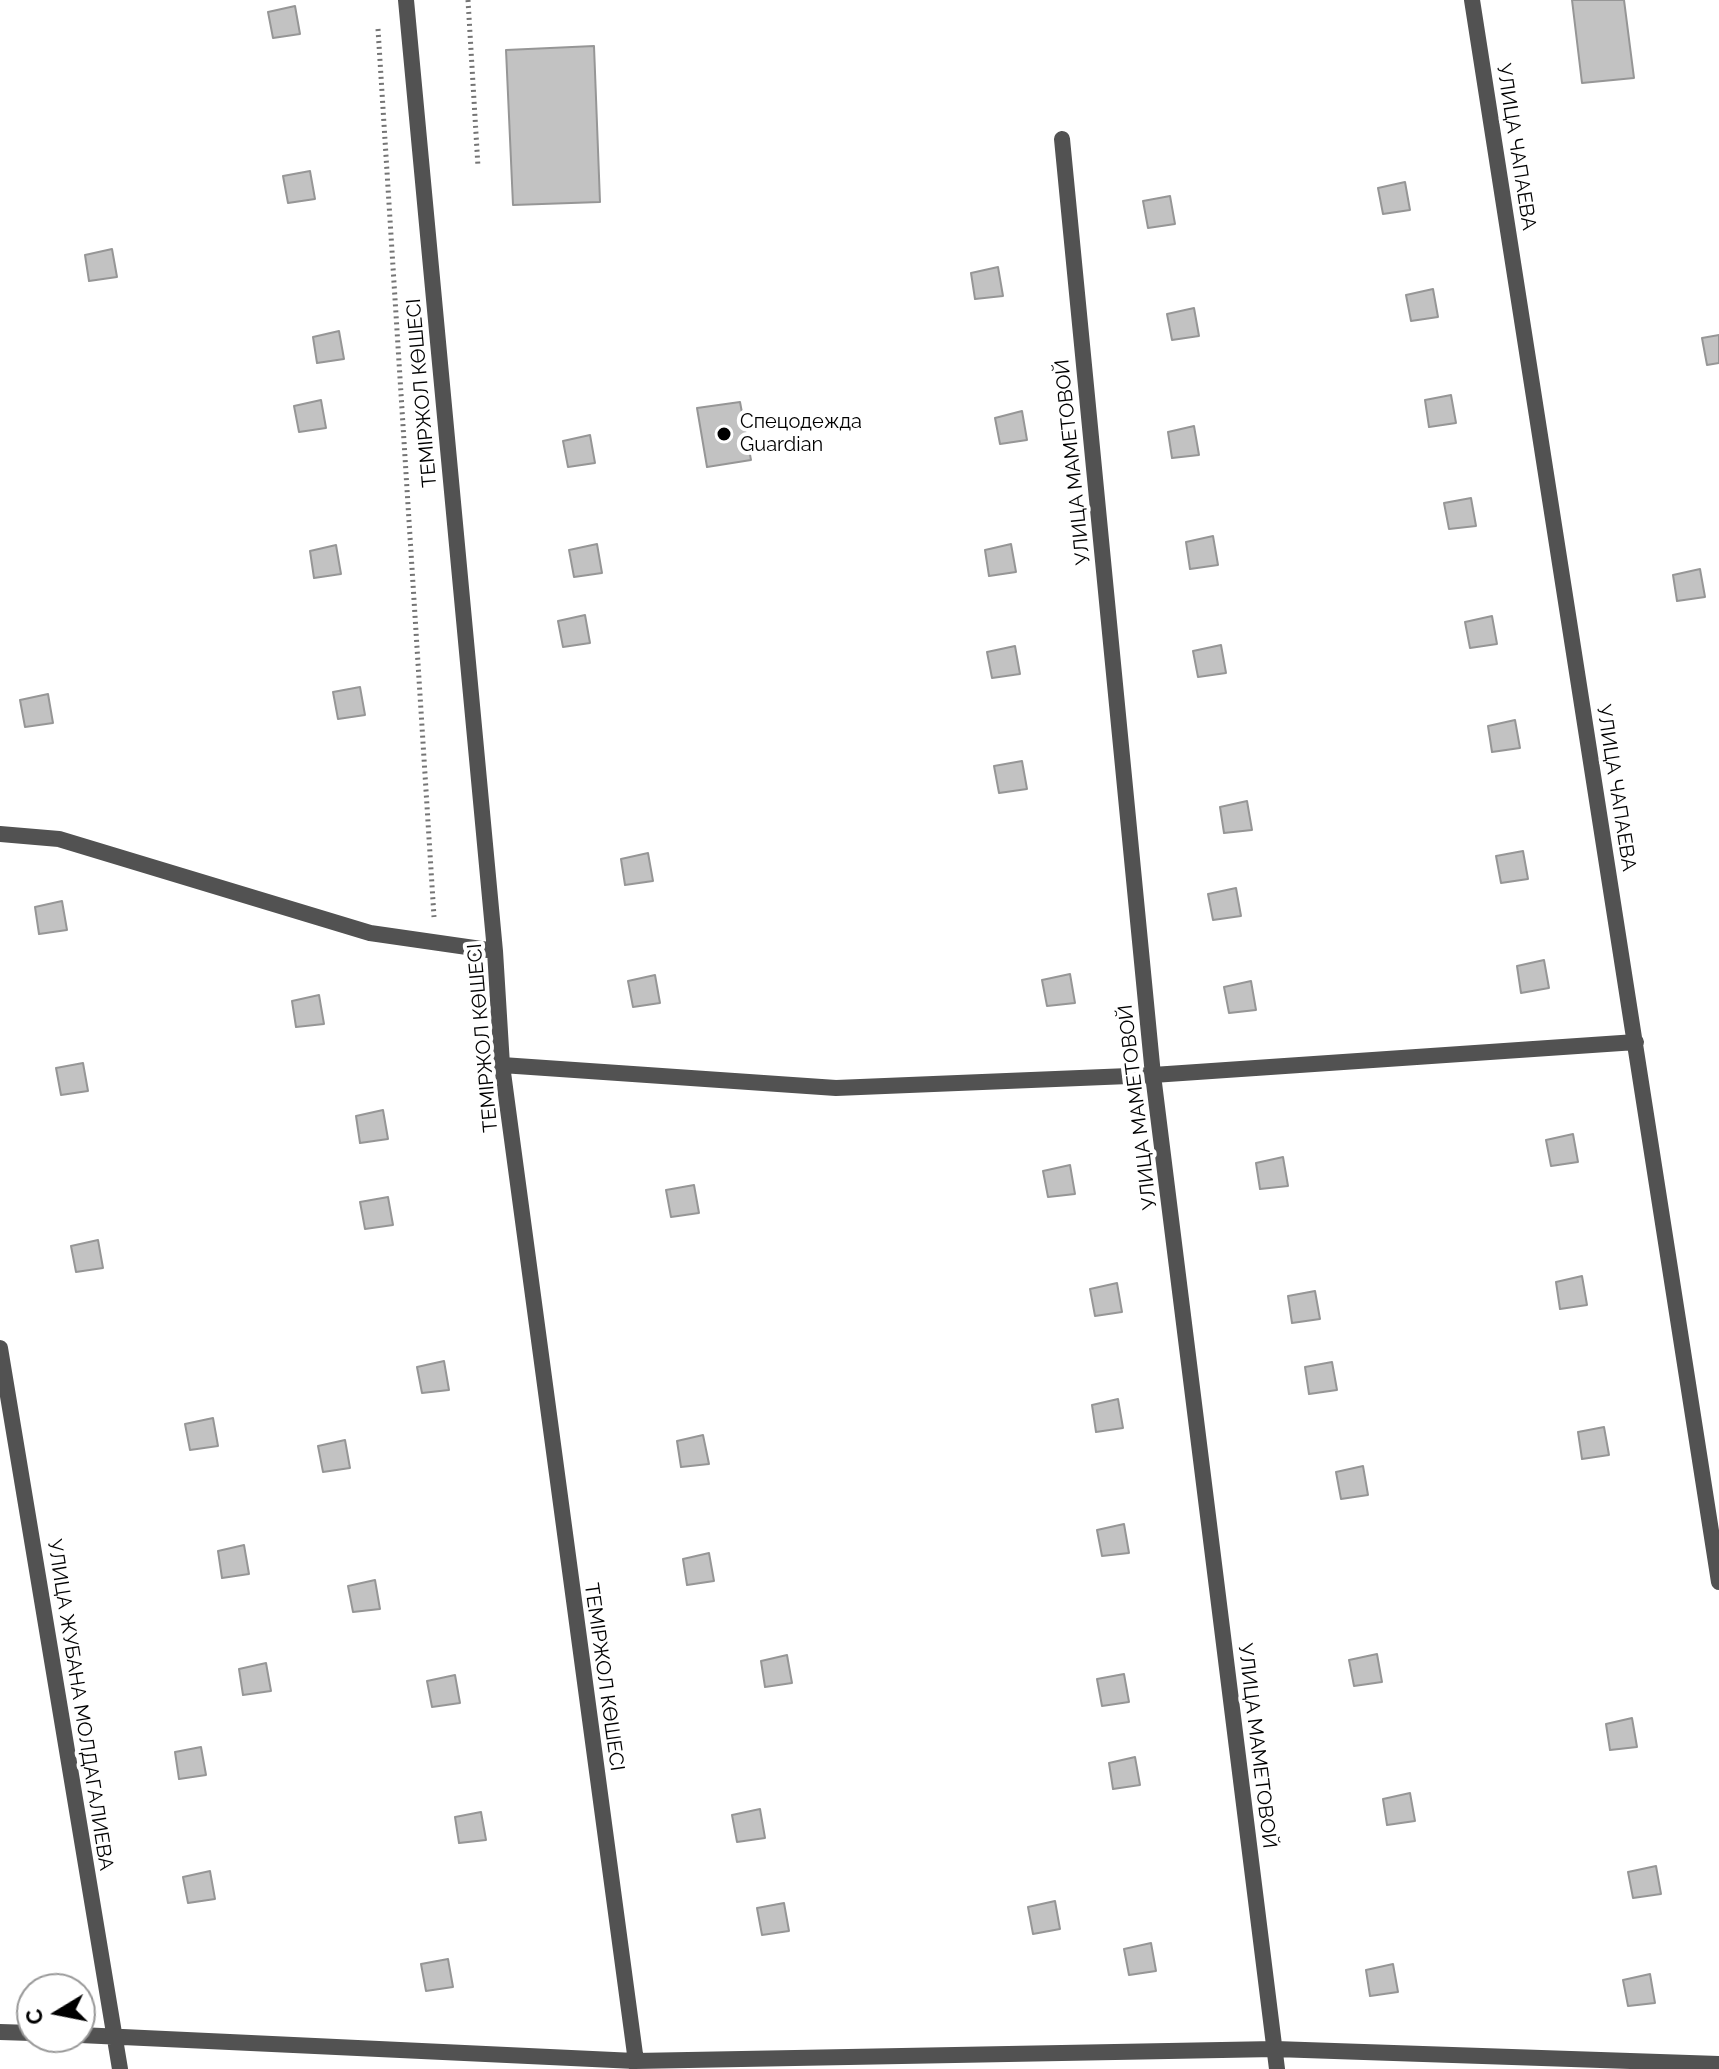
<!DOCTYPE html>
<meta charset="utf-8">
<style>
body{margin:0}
#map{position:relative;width:1719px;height:2069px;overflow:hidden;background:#fff;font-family:Raleway,sans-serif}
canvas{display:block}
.north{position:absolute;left:16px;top:1973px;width:80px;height:80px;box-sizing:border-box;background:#fff;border:2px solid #999;border-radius:50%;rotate:260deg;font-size:22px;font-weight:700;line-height:32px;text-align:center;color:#000}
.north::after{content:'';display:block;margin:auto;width:28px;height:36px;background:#000;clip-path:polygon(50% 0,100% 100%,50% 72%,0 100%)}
</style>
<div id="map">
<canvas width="1719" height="2069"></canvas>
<div class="north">С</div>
</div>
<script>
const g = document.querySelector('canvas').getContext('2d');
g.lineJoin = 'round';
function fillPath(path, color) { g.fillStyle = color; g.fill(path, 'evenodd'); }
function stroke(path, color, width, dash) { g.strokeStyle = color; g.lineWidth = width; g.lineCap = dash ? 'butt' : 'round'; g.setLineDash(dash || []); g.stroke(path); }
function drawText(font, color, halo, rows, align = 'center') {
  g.font = font + ' Raleway,sans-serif'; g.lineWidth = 8; g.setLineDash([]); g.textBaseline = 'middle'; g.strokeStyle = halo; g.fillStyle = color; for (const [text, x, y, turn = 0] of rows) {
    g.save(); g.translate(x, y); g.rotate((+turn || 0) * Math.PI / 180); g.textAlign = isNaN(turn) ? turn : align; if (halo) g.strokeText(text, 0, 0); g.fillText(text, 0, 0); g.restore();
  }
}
const building = new Path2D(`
 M1572,0H1624L1634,78L1582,83Z
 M295,6L300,34L273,38L268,12Z
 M594,46L600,202L513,205L506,50Z
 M310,171L315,199L288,203L283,176Z
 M1405,182L1410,210L1383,214L1378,188Z
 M1170,196L1175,224L1148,228L1143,201Z
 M112,249L117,277L89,281L85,255Z
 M998,267L1003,296L975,299L971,273Z
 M1433,289L1438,317L1411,321L1406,295Z
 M1194,308L1199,336L1172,340L1167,314Z
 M339,331L344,359L317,363L313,337Z
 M1719,335V363L1707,365L1702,338Z
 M1451,395L1456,423L1429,427L1425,400Z
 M321,400L326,428L299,432L294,406Z
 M740,402L751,460L707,467L697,408Z
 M1022,411L1027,440L1000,444L995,418Z
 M1194,426L1199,455L1172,458L1168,432Z
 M590,435L595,463L568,467L563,441Z
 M1471,498L1476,526L1449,529L1444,503Z
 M1213,536L1218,565L1190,569L1186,542Z
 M597,544L602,573L574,577L569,550Z
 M1011,544L1016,572L989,576L985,550Z
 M336,545L341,574L314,578L310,551Z
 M1700,569L1705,597L1677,601L1673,575Z
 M585,615L590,643L563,647L558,621Z
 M1492,616L1497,644L1470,648L1465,622Z
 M1221,645L1226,673L1198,677L1193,651Z
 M1015,646L1020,674L992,678L987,652Z
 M360,687L365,715L338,719L333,692Z
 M48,694L53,723L25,727L20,700Z
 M1515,720L1520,748L1492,752L1488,726Z
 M1022,761L1027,789L999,793L994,766Z
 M1247,801L1252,830L1224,833L1220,807Z
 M1523,851L1528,879L1501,883L1496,856Z
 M648,853L653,881L625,885L621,859Z
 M1236,888L1241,916L1213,920L1208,894Z
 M62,901L67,930L39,934L35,907Z
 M1544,960L1549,988L1521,993L1517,966Z
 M1070,974L1075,1003L1047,1006L1042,980Z
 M655,975L660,1003L633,1007L628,981Z
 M1251,981L1256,1010L1229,1013L1224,987Z
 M319,995L324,1024L296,1027L292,1001Z
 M83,1063L88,1091L61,1095L56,1068Z
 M383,1110L388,1139L360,1143L356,1116Z
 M1573,1134L1578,1162L1551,1166L1546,1140Z
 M1283,1157L1288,1186L1260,1189L1256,1163Z
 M1070,1165L1075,1194L1048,1197L1043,1171Z
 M694,1185L699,1213L671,1217L666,1190Z
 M388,1197L393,1225L365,1229L360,1202Z
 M98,1240L103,1268L76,1272L71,1246Z
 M1582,1276L1587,1305L1560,1309L1556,1282Z
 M1117,1283L1122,1312L1095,1316L1090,1289Z
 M1315,1291L1320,1319L1292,1323L1288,1296Z
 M444,1361L449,1390L422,1393L417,1367Z
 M1332,1362L1337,1390L1309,1394L1305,1367Z
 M1118,1399L1123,1428L1096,1432L1092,1405Z
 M213,1418L218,1446L190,1450L185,1424Z
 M1604,1427L1609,1455L1582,1459L1578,1432Z
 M703,1435L709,1464L681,1467L677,1441Z
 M345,1440L350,1468L323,1472L318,1446Z
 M1363,1466L1368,1495L1341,1499L1336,1472Z
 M1124,1524L1129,1553L1102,1556L1097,1530Z
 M244,1545L249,1574L222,1578L218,1551Z
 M709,1553L714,1581L687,1585L683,1559Z
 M375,1580L380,1609L353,1612L348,1586Z
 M1377,1654L1382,1682L1354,1686L1349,1660Z
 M787,1655L792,1683L765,1687L761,1661Z
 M266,1663L271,1691L243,1695L239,1669Z
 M1124,1674L1129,1702L1102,1706L1097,1679Z
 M455,1675L460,1703L432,1707L427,1681Z
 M1632,1718L1637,1747L1610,1750L1606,1724Z
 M201,1747L206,1775L179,1779L175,1752Z
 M1135,1757L1140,1785L1113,1789L1109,1763Z
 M1410,1793L1415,1821L1387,1825L1383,1799Z
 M760,1809L765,1838L737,1842L732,1815Z
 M481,1812L486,1840L459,1843L455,1817Z
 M1656,1866L1661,1894L1633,1898L1628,1872Z
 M210,1871L215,1899L188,1903L183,1877Z
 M1055,1901L1060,1929L1033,1934L1028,1907Z
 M784,1903L789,1931L762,1935L757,1908Z
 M1151,1943L1156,1971L1129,1975L1124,1949Z
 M448,1959L453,1987L426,1991L421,1964Z
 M1393,1964L1398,1992L1370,1996L1366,1970Z
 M1650,1974L1655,2003L1628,2006L1623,1980Z`);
fillPath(building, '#c2c2c2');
stroke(building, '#969696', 2);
stroke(new Path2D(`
 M468,0L478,167
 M378,29L434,917`), '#747474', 5, [2, 4]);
stroke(new Path2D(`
 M406,0L495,951L502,1065L637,2069
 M1472,0L1719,1582
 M1062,139L1153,1075L1277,2069
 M0,834L59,839L370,933L495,951
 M502,1065L836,1088L1153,1075L1636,1042
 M0,1348L120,2069
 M0,2032L32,2033
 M80,2035L635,2061L1275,2049L1719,2064`), '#525252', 16);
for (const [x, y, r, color] of [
 [724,434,8,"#000"]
]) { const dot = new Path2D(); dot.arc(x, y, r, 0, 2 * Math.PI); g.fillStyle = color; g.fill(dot); stroke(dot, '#fff', 3); }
drawText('20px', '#000', '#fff', [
 ["УЛИЦА ЧАПАЕВА",1516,147,81],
 ["ТЕМІРЖОЛ КӨШЕСІ",422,393,-95],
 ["УЛИЦА МАМЕТОВОЙ",1073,462,-96],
 ["УЛИЦА ЧАПАЕВА",1616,788,81],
 ["ТЕМІРЖОЛ КӨШЕСІ",483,1038,-95],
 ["УЛИЦА МАМЕТОВОЙ",1138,1107,-97],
 ["ТЕМІРЖОЛ КӨШЕСІ",604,1677,82],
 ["УЛИЦА ЖУБАНА МОЛДАГАЛИЕВА",80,1705,81],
 ["УЛИЦА МАМЕТОВОЙ",1257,1746,83]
]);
drawText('20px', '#000', '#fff', [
 ["Спецодежда",740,422],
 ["Guardian",740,445]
], 'left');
</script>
